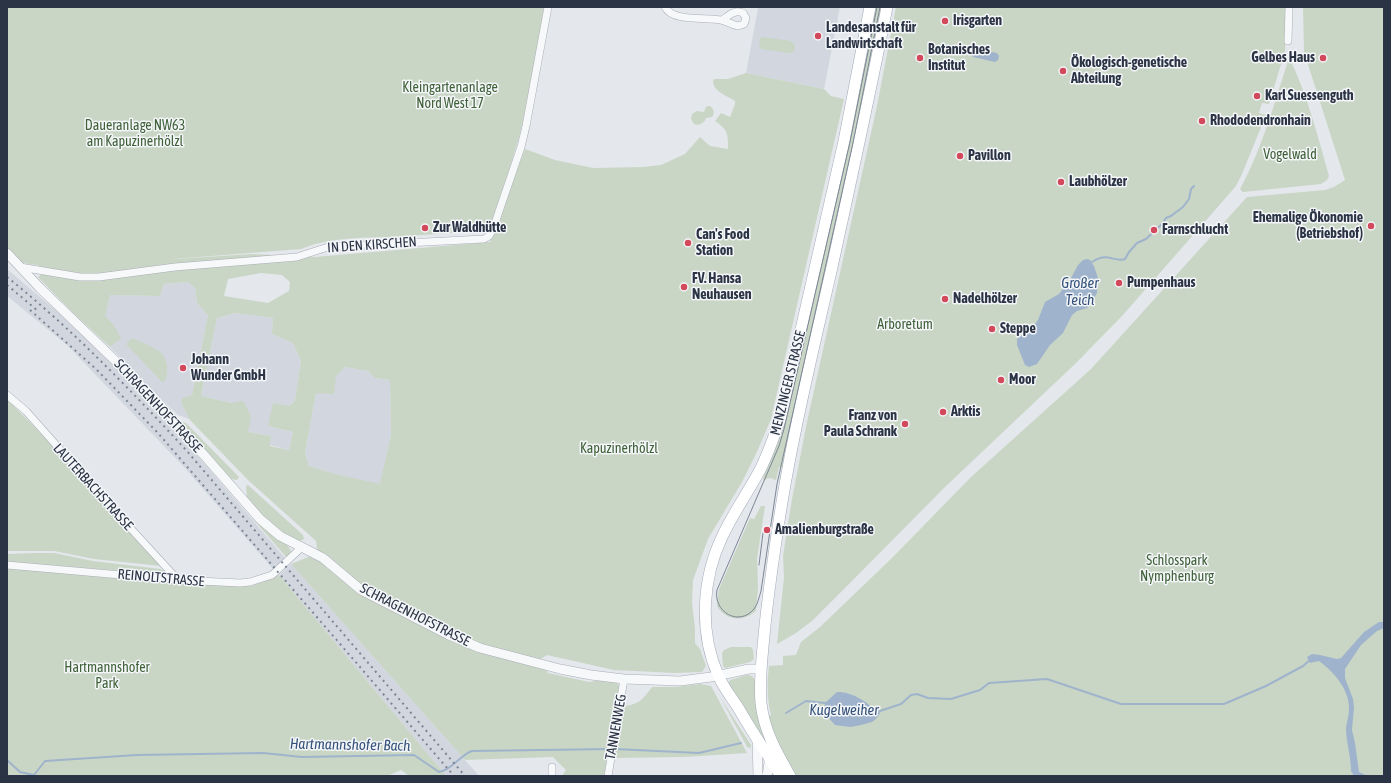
<!DOCTYPE html>
<meta charset="utf-8">
<style>
body{margin:0}
#map{position:relative;width:1391px;height:783px;overflow:hidden;background:#e4e7ec;font-family:"Asap Condensed",sans-serif}
canvas{display:block}
.frame{position:absolute;inset:0;border:8px solid #2b3445;pointer-events:none}
</style>
<div id="map">
<canvas width="1391" height="783"></canvas>
<div class="frame"></div>
</div>
<script>
const g = document.querySelector('canvas').getContext('2d');
g.lineJoin = 'round';
function fillPath(path, color) { g.fillStyle = color; g.fill(path, 'evenodd'); }
function stroke(path, color, width, dash) { g.strokeStyle = color; g.lineWidth = width; g.lineCap = dash ? 'butt' : 'round'; g.setLineDash(dash || []); g.stroke(path); }
function drawText(font, color, halo, rows, align = 'center') {
  g.font = font + ' "Asap Condensed",sans-serif'; g.lineWidth = 3; g.setLineDash([]); g.textBaseline = 'middle'; g.strokeStyle = halo; g.fillStyle = color; for (const [text, x, y, turn = 0] of rows) {
    g.save(); g.translate(x, y); g.rotate((+turn || 0) * Math.PI / 180); g.textAlign = isNaN(turn) ? turn : align; if (halo) g.strokeText(text, 0, 0); g.fillText(text, 0, 0); g.restore();
  }
}
fillPath(new Path2D(`
 M755,7H840L824,89L746,73L758,8Z
 M7,269L79,330L166,419L286,559L274,570L184,467L67,345L7,296Z
 M188,282L195,288L197,303L208,315L192,395L182,398L181,402L189,419L178,415L110,347L120,338L104,316L110,295L160,296L164,284Z
 M235,313L273,318L272,334L293,343L301,361L295,400L268,426L293,432L289,450L270,445L271,436L248,432L232,403L201,396L217,318Z
 M345,367L368,371L375,378L390,380L391,435L381,485L335,474L309,466L305,453L316,393Z
 M291,564L465,760L479,776H446L279,575Z`), '#d2d6de');
fillPath(new Path2D(`
 M7,7H544C537,50 531,94 519,137C511,167 500,197 490,227L488,229L481,231C452,233 422,235 392,237C362,238 330,237 301,249L160,260L252,254L315,257L490,242L525,149L555,160L593,168L643,167L661,165L685,154L700,137L710,146L728,149C728,134 728,130 715,121L721,113L730,117L735,104V101C728,96 714,92 713,82L714,79H728L746,73L824,89L831,96L844,99L771,419L756,454L742,482L708,539L693,580L692,603L695,628V643L700,649L706,666L702,672L675,673L614,670L547,655L539,660L480,646L363,587L317,549L316,541L248,480L189,419L181,402L182,398L192,395L208,315L197,303L195,288L188,282L164,284L160,296L110,295L105,316L115,327L121,338L110,347L73,313L38,277L42,274L38,265C21,264 19,261 7,249ZM261,273L282,275L290,282L289,291L268,303L224,296L228,279ZM235,313L273,318L272,334L293,343L301,361L295,400L289,406L273,403L268,426L293,432L289,450L270,446L271,436L248,432L251,416L243,401L232,403L201,396L217,318ZM345,367L368,371L375,378L390,380L391,435L380,484L335,474L309,466L305,453L316,393L334,394L336,376Z
 M874,7H883L781,479L779,480L782,468L779,467L776,480L770,478L763,480Z
 M896,7H1286L1285,51L1269,104L1262,103L1259,113L1266,115L1242,174L1236,186L1223,201L1122,316L1075,364L945,487L851,582L812,621L796,633L777,644L784,577L783,556L792,499L807,422L877,106Z
 M1303,7H1384V776H794L766,718L771,715C767,699 767,682 769,666L783,665V656L796,655L801,642L820,627L893,557L971,477L1091,369L1247,197L1325,190L1334,187L1345,180L1304,52Z
 M763,37L791,41L795,45L794,52L790,53L761,49L759,45L760,39Z
 M1288,61H1291C1308,98 1318,137 1329,176L1327,180L1321,184L1243,192L1240,189C1262,149 1274,104 1288,61Z
 M708,106H710C714,109 715,113 712,117L706,118C705,123 699,126 694,124L691,119L692,114L697,111L704,112L706,107Z
 M131,339H134C141,342 154,347 160,352C168,358 170,376 163,383L126,344Z
 M7,399L57,450L109,510L161,566L94,559L54,551H7Z
 M183,422L186,423L239,477L237,480L231,479L182,424Z
 M248,485L303,535L304,539L298,542L272,526L247,498L246,486Z
 M761,506H765L757,559L758,587L756,611C743,622 726,621 717,606L719,589L750,518L754,519Z
 M254,517L288,546L291,551V554L287,558L253,519Z
 M35,553H54L93,561L160,569L166,572L161,574L7,562V554Z
 M313,555L448,638L545,668L548,673L589,682L602,680L616,682L620,687L604,776H562L566,770L553,757L465,760L291,564Z
 M7,568L252,586L279,575L446,776H409L401,770L387,776H7Z
 M731,647H751L753,650L754,659L750,662L725,668L723,666L722,653L724,650Z
 M747,675L752,676L755,680L760,723L765,741L728,684L730,680Z
 M700,684L711,686L747,753L684,757L614,758L623,706C639,705 643,699 652,687H675Z
 M720,697L751,745V748L747,747L745,743Z`), '#c9d6c5');
fillPath(new Path2D(`
 M975,49L997,53L999,56L998,60L995,62L973,57L971,54L972,51Z
 M1087,259L1090,260L1094,266L1098,278L1097,293L1092,302L1087,308L1077,311L1072,315L1063,333L1050,345L1037,364L1029,367L1025,365L1017,345V339L1032,328L1038,320L1045,302L1059,294L1071,278L1078,265L1083,260Z
 M1379,622H1384V628L1377,631L1361,645L1345,669V678L1353,699L1354,707L1352,730L1355,743L1359,772L1367,776H1354L1351,771C1351,758 1347,745 1346,731C1346,723 1349,717 1349,709C1350,690 1333,671 1319,661L1310,663L1307,657L1312,654L1320,655L1337,659L1341,658L1364,632Z
 M837,692C848,691 866,700 872,708L878,709L880,713L876,719L872,722L861,725L850,727L835,725L824,713L825,703Z`), '#9fb4cc');
stroke(new Path2D(`
 M1092,262C1108,251 1114,263 1125,259L1129,252L1137,243L1146,239L1163,223L1166,218L1171,216L1183,207L1189,199L1191,189L1194,186
 M880,711L901,704L911,695L917,694L928,698L951,699L980,690L989,683L1047,679L1121,704H1224L1266,686L1303,666L1310,660
 M786,713L806,701L825,703
 M615,749L699,753L741,743
 M7,760L20,772L34,775L45,761L137,755L263,753L302,757L414,755L439,772C452,770 460,755 472,751L611,749`), '#9fb4cc', 2);
const minor = new Path2D(`
 M665,7C672,22 706,17 721,20C727,21 732,25 738,26L744,24L746,18L743,13C735,9 728,16 722,20
 M1288,41L1289,7
 M20,267L80,277H99L175,267L297,257L328,247L484,239L489,236L493,229L521,147L526,126L548,7
 M7,395L26,411L112,508L178,580
 M7,565L178,580L240,583L250,582L272,575L302,547
 M552,776V767
 M608,776L624,679`);
const tertiary = new Path2D(`
 M7,253L40,288L154,398L260,519L280,536L323,558L361,590L449,635L480,648L560,669L591,675L624,679L680,681L711,677L749,669H761
 M757,738L758,776
 M767,776L770,756`);
const primary = new Path2D(`
 M781,776C767,754 752,732 739,709C732,698 723,687 718,675C699,632 702,579 722,537C733,513 749,491 761,468C769,451 775,434 781,417L844,141L870,7
 M790,776C777,753 764,731 761,703C759,681 762,658 764,636C767,602 772,568 777,534C790,444 812,355 832,267C851,180 870,94 887,7`);
stroke(minor, '#a9aeb7', 8);
stroke(tertiary, '#a9aeb7', 10);
stroke(primary, '#a3abb8', 12);
stroke(minor, '#f7f8fa', 7);
stroke(tertiary, '#f7f8fa', 9);
stroke(primary, '#fff', 11);
stroke(new Path2D(`
 M877,7L850,142L784,429L779,446L717,590C713,612 739,627 754,609C758,604 759,597 761,591L777,484L853,143L880,7
 M759,565L763,533`), '#7d8696', 1);
stroke(new Path2D(`
 M7,277C72,329 130,389 186,450L465,776
 M7,285L38,311
 M30,310L97,370L158,433L454,776`), '#7d8696', 2, [2, 4]);
for (const [x, y, r, color] of [
 [945,21,4,"#d1495b"],
 [818,36,4,"#d1495b"],
 [920,58,4,"#d1495b"],
 [1323,58,4,"#d1495b"],
 [1063,71,4,"#d1495b"],
 [1257,96,4,"#d1495b"],
 [1202,121,4,"#d1495b"],
 [960,156,4,"#d1495b"],
 [1061,182,4,"#d1495b"],
 [1371,226,4,"#d1495b"],
 [425,228,4,"#d1495b"],
 [1154,230,4,"#d1495b"],
 [688,243,4,"#d1495b"],
 [1119,283,4,"#d1495b"],
 [684,287,4,"#d1495b"],
 [945,299,4,"#d1495b"],
 [992,329,4,"#d1495b"],
 [183,368,4,"#d1495b"],
 [1001,380,4,"#d1495b"],
 [943,412,4,"#d1495b"],
 [905,424,4,"#d1495b"],
 [767,530,4,"#d1495b"]
]) { const dot = new Path2D(); dot.arc(x, y, r, 0, 2 * Math.PI); g.fillStyle = color; g.fill(dot); stroke(dot, '#f4f6f9', 1.5); }
drawText('bold 14px', '#2b3445', '#f4f6f9', [
 ["Irisgarten",953,21],
 ["Landesanstalt für",826,28],
 ["Landwirtschaft",826,44],
 ["Botanisches",928,50],
 ["Institut",928,66],
 ["Gelbes Haus",1315,58,"right"],
 ["Ökologisch-genetische",1071,63],
 ["Abteilung",1071,79],
 ["Karl Suessenguth",1265,96],
 ["Rhododendronhain",1210,121],
 ["Pavillon",968,156],
 ["Laubhölzer",1069,182],
 ["Ehemalige Ökonomie",1363,218,"right"],
 ["(Betriebshof)",1363,234,"right"],
 ["Zur Waldhütte",433,228],
 ["Farnschlucht",1162,230],
 ["Can's Food",696,235],
 ["Station",696,251],
 ["FV. Hansa",692,279],
 ["Neuhausen",692,295],
 ["Pumpenhaus",1127,283],
 ["Nadelhölzer",953,299],
 ["Steppe",1000,329],
 ["Johann",191,360],
 ["Wunder GmbH",191,376],
 ["Moor",1009,380],
 ["Arktis",951,412],
 ["Franz von",897,416,"right"],
 ["Paula Schrank",897,432,"right"],
 ["Amalienburgstraße",775,530]
], 'left');
drawText('14px', '#3f6138', '#f4f6f9', [
 ["Kleingartenanlage",450,88],
 ["Nord West 17",450,104],
 ["Daueranlage NW63",135,126],
 ["am Kapuzinerhölzl",135,142],
 ["Vogelwald",1290,155],
 ["Arboretum",905,325],
 ["Kapuzinerhölzl",619,449],
 ["Schlosspark",1177,561],
 ["Nymphenburg",1177,577],
 ["Hartmannshofer",107,668],
 ["Park",107,684]
]);
drawText('14px', '#2b3445', '#f4f6f9', [
 ["IN DEN KIRSCHEN",372,245,-4],
 ["MENZINGER STRASSE",788,383,-76],
 ["SCHRAGENHOFSTRASSE",158,406,47],
 ["LAUTERBACHSTRASSE",93,487,48],
 ["REINOLTSTRASSE",161,578,5],
 ["SCHRAGENHOFSTRASSE",415,615,27],
 ["TANNENWEG",616,727,-80]
]);
drawText('italic 15px', '#34527a', '#f4f6f9', [
 ["Großer",1080,283],
 ["Teich",1080,300],
 ["Kugelweiher",844,710],
 ["Hartmannshofer Bach",350,745,1]
]);
</script>
